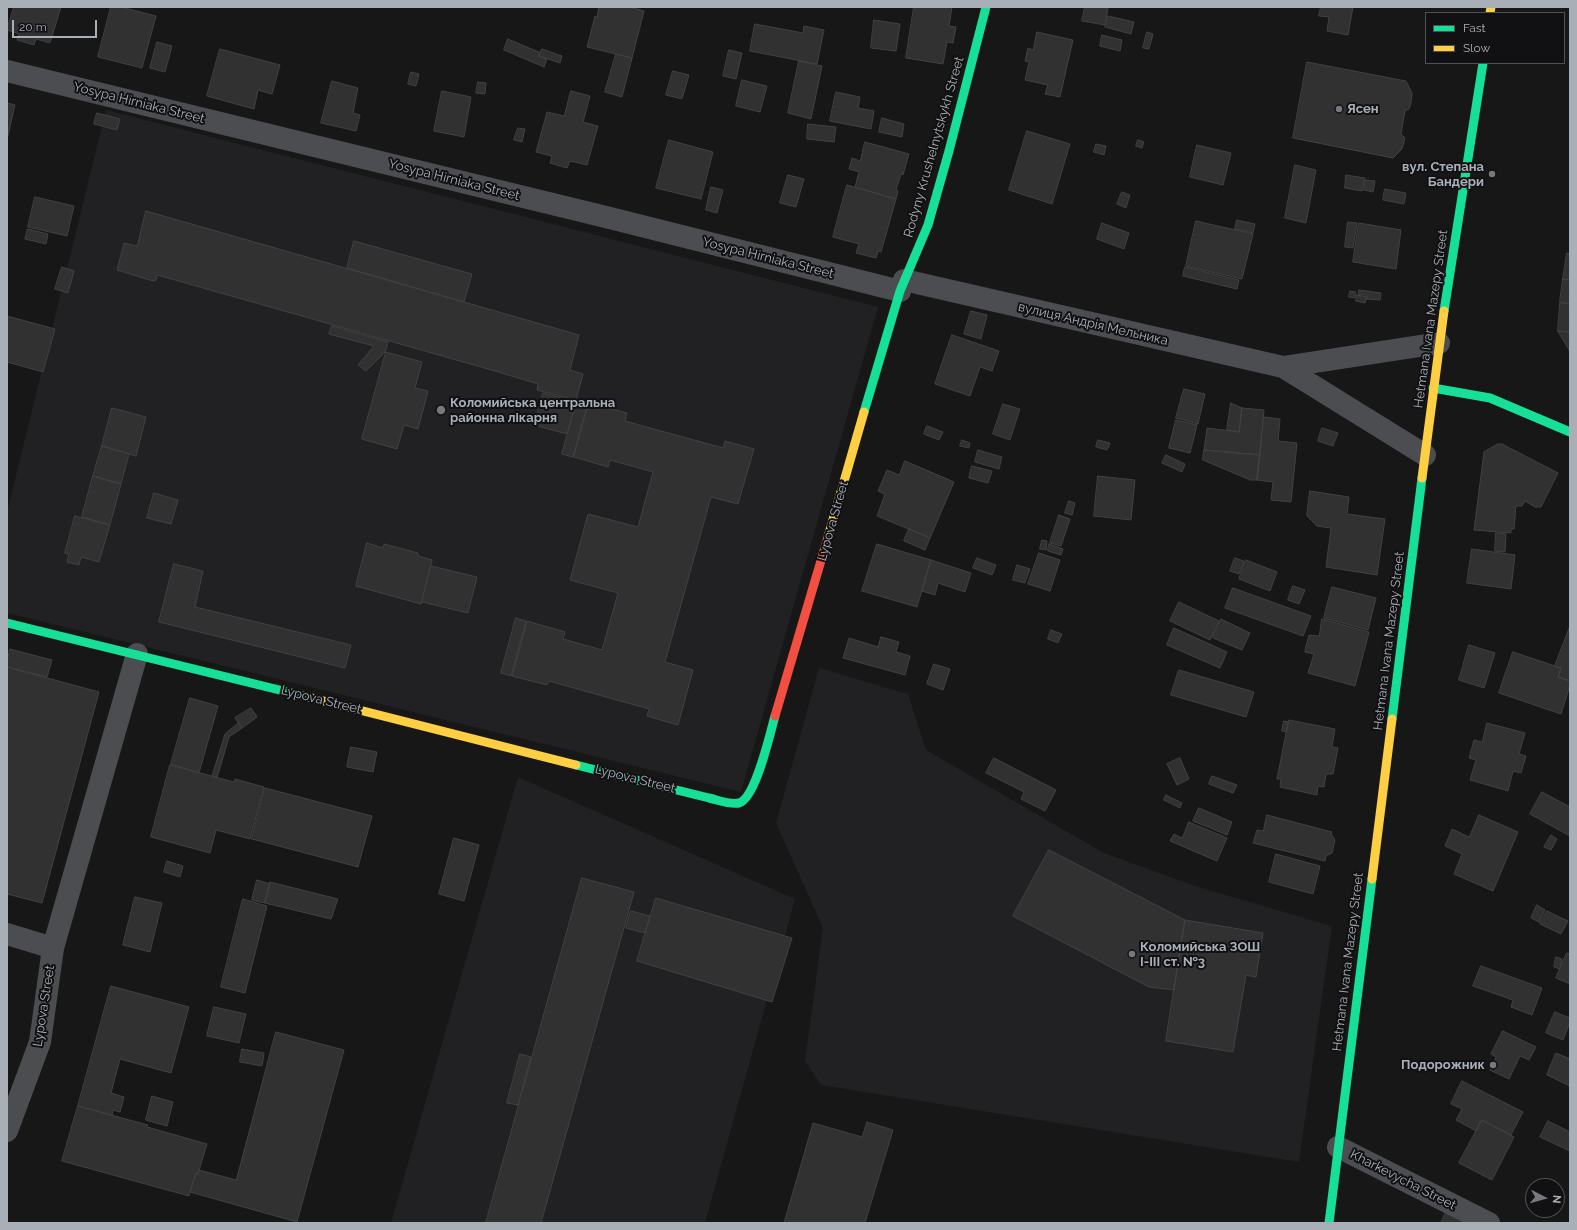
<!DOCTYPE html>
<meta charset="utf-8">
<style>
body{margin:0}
#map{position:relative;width:1577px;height:1230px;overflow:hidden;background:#171717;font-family:Raleway,sans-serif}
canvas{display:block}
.frame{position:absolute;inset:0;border:8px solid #a9afb7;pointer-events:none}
.legend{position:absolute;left:1425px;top:12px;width:140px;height:52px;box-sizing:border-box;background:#111113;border:1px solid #4e5055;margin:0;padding:5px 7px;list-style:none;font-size:12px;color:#a9afb7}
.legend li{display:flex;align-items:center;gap:8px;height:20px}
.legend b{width:20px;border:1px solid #4e5055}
.north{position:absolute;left:1525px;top:1178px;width:40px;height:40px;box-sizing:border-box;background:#111113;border:1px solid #4e5055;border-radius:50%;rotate:96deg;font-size:11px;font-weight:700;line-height:16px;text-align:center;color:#a9afb7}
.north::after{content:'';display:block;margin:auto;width:14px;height:18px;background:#767a7f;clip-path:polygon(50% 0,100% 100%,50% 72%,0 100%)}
.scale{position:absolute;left:12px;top:20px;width:85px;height:18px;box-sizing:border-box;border:2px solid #a9afb7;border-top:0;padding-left:5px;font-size:12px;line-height:14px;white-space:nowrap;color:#a9afb7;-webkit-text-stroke:3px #111113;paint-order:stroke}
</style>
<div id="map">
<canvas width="1577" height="1230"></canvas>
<div class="frame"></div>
<ul class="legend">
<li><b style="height:5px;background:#16e098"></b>Fast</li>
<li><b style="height:5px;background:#ffcf43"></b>Slow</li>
</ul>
<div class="north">N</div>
<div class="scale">20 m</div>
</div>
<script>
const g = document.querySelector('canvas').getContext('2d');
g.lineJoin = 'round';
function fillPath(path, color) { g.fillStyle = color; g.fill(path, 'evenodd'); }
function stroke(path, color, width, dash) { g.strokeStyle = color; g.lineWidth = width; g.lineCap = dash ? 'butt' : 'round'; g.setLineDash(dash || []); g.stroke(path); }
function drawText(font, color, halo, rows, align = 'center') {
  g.font = font + ' Raleway,sans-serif'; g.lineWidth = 4; g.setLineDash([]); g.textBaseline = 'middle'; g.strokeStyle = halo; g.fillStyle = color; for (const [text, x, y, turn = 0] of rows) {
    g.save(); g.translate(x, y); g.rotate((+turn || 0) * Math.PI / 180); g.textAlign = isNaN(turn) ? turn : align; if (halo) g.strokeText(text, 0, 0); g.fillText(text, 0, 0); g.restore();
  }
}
fillPath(new Path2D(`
 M106,110L878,307L741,792L7,613V512Z
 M819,668L908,694L926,750L1104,853L1198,887L1332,926L1299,1162L821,1085L805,1061L823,928L776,823Z
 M518,777L795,899L705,1223H391Z`), '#212123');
const building = new Path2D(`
 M14,7H61L50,43L36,39L34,45L17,40L19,34L7,30Z
 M111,7H121L156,16L142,68L98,57Z
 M599,7H630L644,11L632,58L587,47L595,16L597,17Z
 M914,7H952L949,26L956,27L953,43L947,42L943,64L906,58Z
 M1085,7L1108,8L1105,25L1082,21Z
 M1321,7H1353L1348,35L1327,31L1329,17L1319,16Z
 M1108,16L1134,22L1131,34L1105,27Z
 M874,20L900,24L896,51L871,48Z
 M755,24L803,33L804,26L824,30L817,64L750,51Z
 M1037,32L1073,40L1060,97L1045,94L1048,85L1025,80L1029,62L1025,61L1028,48L1033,50Z
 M1147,32L1153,34L1149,49L1143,48Z
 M1102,35L1122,40L1120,51L1100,46Z
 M508,39L541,53L539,56L547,59L544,67L504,50Z
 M157,42L172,46L165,72L150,68Z
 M220,49L280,65L272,94L258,90L254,109L207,96Z
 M542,49L562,56L560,63L539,56Z
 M729,50L742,53L736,79L723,76Z
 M616,54L632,58L622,97L605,92Z
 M799,61L822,66L811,119L788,113Z
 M1307,62L1406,81L1412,93L1411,103L1409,109L1405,111L1402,128L1401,134L1405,138L1402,149L1393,158L1293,138Z
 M673,71L689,75L682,99L666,95Z
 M411,72L419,74L416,86L408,84Z
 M742,80L767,86L760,112L736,106Z
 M332,81L358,88L353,113L360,115L356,131L321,123Z
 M478,82L486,83L485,94L476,93Z
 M442,91L471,97L464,137L434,131Z
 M571,91L590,96L583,122L598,126L587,165L570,161L567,168L550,163L552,156L536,152L547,112L564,116Z
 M836,92L860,97L858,108L874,111L871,129L830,121Z
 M7,103L15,105L7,140Z
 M97,113L120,119L117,130L94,124Z
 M882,118L904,124L902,137L879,132Z
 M808,124L836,127L834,142L807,139Z
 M518,128L525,129L522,142L514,140Z
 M1027,131L1070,144L1052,204L1009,190Z
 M669,140L713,152L701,199L656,188Z
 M1138,140L1144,142L1142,148L1136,146Z
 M865,142L909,154L903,175L901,174L896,190L898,191L896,199L855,187L859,172L849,169L852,158L860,161Z
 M1096,144L1106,146L1104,155L1094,152Z
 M1197,145L1231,153L1223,185L1190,177Z
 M1295,165L1316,170L1306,223L1285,218Z
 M788,175L804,179L796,207L780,203Z
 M1346,175L1365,178L1362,191L1345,188Z
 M1366,180L1375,181L1373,192L1364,190Z
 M847,185L896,199L881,252L878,251L876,258L856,253L859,244L833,237Z
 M711,187L723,190L717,213L706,210Z
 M1385,189L1406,193L1404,204L1383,200Z
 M1122,192L1130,195L1126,208L1117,204Z
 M35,197L74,206L67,236L28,227Z
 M146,211L579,335L570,370L583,374L576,400L537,390L538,384L495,371L161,276L157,275L156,280L153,281L117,270L124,243L137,246Z
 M1237,220L1255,224L1253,233L1235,229Z
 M1196,221L1253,234L1242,279L1186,266Z
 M1348,222L1357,223L1353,248L1345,247Z
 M1102,223L1129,233L1124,249L1097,239Z
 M1359,223L1401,230L1396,269L1353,262Z
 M28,229L48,234L46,244L25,239Z
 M354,241L472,274L464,302L347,268Z
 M1567,253L1570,254V280L1563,279Z
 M62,267L74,271L68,293L55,289Z
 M1185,267L1239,280L1237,289L1183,276Z
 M1563,279L1570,280V304L1560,302Z
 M1359,290L1381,293L1380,300L1367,299V295H1359Z
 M1350,291L1356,292L1355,298L1349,297Z
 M1357,295L1367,297L1365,303L1356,301Z
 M1560,303L1570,304V332L1558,331Z
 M971,311L987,315L981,339L964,334Z
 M7,316L55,329L43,372L7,362Z
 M332,326L388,342L385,352L366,371L358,365L374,346L329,334Z
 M1558,331L1570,332V351Z
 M952,335L999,351L992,371L980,367L970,396L935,384Z
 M386,352L422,362L415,388L428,391L418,429L404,425L397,449L362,439Z
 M1184,389L1205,394L1198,424L1176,418Z
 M543,393L576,402L567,434L534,425Z
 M577,400L588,403L573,457L562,454Z
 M589,403L627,413L625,421L723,448L725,441L754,449L738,504L711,497L665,662L693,670L678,725L647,716L649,709L549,681L547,685L512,676L527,621L565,632L563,639L602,650L618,593L570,580L588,514L638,527L653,472L610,460L608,467L574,457Z
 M1231,403L1242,408L1239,432L1227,430Z
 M1003,404L1020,409L1010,440L993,434Z
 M112,408L146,417L136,456L102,446Z
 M1242,408L1264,410L1260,455L1204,450L1207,428L1239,432Z
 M1264,417L1280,419L1278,441L1297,443L1291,502L1271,500L1273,482L1257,480Z
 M1176,420L1197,425L1190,453L1169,448Z
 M927,426L943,432L939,440L924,434Z
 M1322,428L1338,433L1333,446L1318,441Z
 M962,440L970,443L969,448L960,446Z
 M1098,440L1110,443L1107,450L1096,447Z
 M1498,444H1502L1558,473L1541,507H1535L1525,501L1522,506H1516L1514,529H1511V533L1474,530L1484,452Z
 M102,446L129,454L121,484L93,476Z
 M978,450L1002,457L999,469L975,462Z
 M1204,450L1260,455L1257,480H1250L1203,460Z
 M1166,455L1185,464L1182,472L1162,463Z
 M905,461L954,482L930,538L877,516L885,494L878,491L887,470L899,475Z
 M972,466L992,471L988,483L969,478Z
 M93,476L121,484L110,525L82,517Z
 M1098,476L1135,480L1131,520L1094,516Z
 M1310,491L1349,497L1347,514L1385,519L1377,575L1326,567L1331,528L1317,526L1307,516Z
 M154,493L178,500L171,524L147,518Z
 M1069,501L1075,503L1072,515L1065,513Z
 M1059,515L1070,519L1061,546L1050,543Z
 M75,516L110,525L99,562L81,557L79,565L67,562L69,554L65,553Z
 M909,529L930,538L925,550L904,541Z
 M1496,533L1506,534L1505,552L1495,551Z
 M1042,540L1047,541L1046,550L1040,549Z
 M367,543L383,548L384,544L418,553V556L432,560L421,604L356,586Z
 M877,544L931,560L917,607L862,591Z
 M1049,544L1063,549L1061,555L1048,551Z
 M1472,549L1515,555L1511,589L1467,583Z
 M1039,553L1060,560L1050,591L1028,584Z
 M977,558L996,565L992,575L973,568Z
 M1235,558L1244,561L1239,574L1230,571Z
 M931,560L971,573L965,592L938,583L935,595L922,591Z
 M1246,560L1277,572L1270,591L1239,579Z
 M174,564L203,571L195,607L351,645L345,668L159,622Z
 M1017,565L1030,569L1025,583L1013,580Z
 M431,566L477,577L468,613L422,602Z
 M1293,586L1305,590L1299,604L1288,600Z
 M1332,587L1376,598L1368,630L1324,618Z
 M1233,588L1311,616L1303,636L1225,608Z
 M1179,602L1219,621L1210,640L1170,621Z
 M516,618L526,621L511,676L501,673Z
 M1221,619L1250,633L1242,650L1213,638Z
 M1322,619L1369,632L1355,686L1308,673L1314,654L1305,652V650L1309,635L1319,636Z
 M1570,626V681L1558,677L1561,668L1555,666Z
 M1174,628L1227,652L1220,668L1167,645Z
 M1051,630L1062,634L1058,643L1048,639Z
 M881,637L899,642L896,652L910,656L905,675L843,658L849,638L878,647Z
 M1469,645L1495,653L1484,688L1459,680Z
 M10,649L52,660L47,677L7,667Z
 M1513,652L1561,668L1558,677L1570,681V685L1561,714L1499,693Z
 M934,664L950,669L943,690L927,684Z
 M7,667L99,692L42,903L7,894Z
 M1179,670L1254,692L1246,717L1171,695Z
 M190,698L218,706L199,773L171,764Z
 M251,708L257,717L242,728L235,718Z
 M1289,720L1335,729L1332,747L1338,748L1333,774H1326L1324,787L1318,786L1317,795L1280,787L1281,779H1277L1278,774Z
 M1284,721L1289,722L1286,732L1282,731Z
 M239,723L242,728L229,737L217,778L212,776L225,734Z
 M1487,723L1525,733L1519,754L1526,756L1521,773L1513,771L1508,791L1470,780L1476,760L1469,758L1474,740L1482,742Z
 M351,747L377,752L373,772L347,767Z
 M994,758L1056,790L1045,811L1021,799L1024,792L986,773Z
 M1180,758L1189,779L1177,785L1167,764Z
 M170,765L234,782L235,779L264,787L250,839L216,830L210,853L151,837Z
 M1212,776L1237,785L1233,793L1209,784Z
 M265,788L372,816L358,867L252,839Z
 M1542,792L1570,807V836L1530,814Z
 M1166,795L1182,803L1180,808L1164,800Z
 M1199,808L1232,822L1227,835L1193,821Z
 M1267,815L1332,832L1331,834L1335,840L1332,853L1326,856L1325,861L1253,843L1257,830L1263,831Z
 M1479,815L1518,832L1493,891L1454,874L1462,854L1445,846L1452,829L1469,837Z
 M1189,822L1227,838L1217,861L1170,841L1174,834L1182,838Z
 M1551,835L1557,839L1551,850L1544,847Z
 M454,838L479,845L464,901L439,894Z
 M1049,850L1185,920L1174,990L1149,987L1013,916Z
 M1276,854L1320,866L1313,894L1269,882Z
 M167,861L183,866L180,877L164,872Z
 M582,878L634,892L541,1223H486Z
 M257,880L270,884L265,903L252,900Z
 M270,882L338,899L331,919L265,903Z
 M135,897L162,903L150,952L123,945Z
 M656,898L792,938L772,1002L637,961Z
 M243,899L267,906L245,993L221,987Z
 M1537,905L1545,910L1539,922L1531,918Z
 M631,911L650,916L645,933L626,928Z
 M1547,911L1568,921L1561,934L1540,924Z
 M1185,920L1263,933L1256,977L1246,975L1233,1052L1166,1041Z
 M1567,953L1570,954V984L1556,978Z
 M1556,957L1562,959L1560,969L1554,967Z
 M1481,966L1542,988L1532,1015L1511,1007L1513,1000L1473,986Z
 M111,986L189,1007L171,1073L120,1059L111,1093L124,1097L120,1112L113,1110L112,1115L78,1106Z
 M214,1007L246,1014L239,1043L207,1036Z
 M1555,1012L1570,1018V1022L1563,1040L1546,1033Z
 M1503,1031L1536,1047L1529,1060L1520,1056L1509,1079L1490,1070L1496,1057L1491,1054Z
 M276,1032L344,1050L297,1222L190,1192L196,1173L198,1174L199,1170L236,1180Z
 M242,1049L264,1053L262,1066L240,1062Z
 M1556,1053L1570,1059V1086L1547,1075Z
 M520,1054L531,1057L518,1105L507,1103Z
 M1462,1081L1523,1112L1511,1135L1482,1120L1476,1131L1456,1120L1462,1109L1451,1104Z
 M152,1096L173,1102L167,1126L146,1120Z
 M78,1106L148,1125L147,1127L207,1144L198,1174L196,1173L189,1196L62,1161Z
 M1482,1120L1514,1137L1492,1180L1459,1163Z
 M1548,1121L1570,1132V1151L1540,1137Z
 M867,1122L893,1130L865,1223H784L813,1123L862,1137Z
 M1446,1212L1466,1223H1441Z`);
fillPath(building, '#313132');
stroke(building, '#3f4143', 1);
stroke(new Path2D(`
 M7,71L614,219L900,291
 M904,280L1283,367L1425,455
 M1283,367L1439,343
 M7,934L53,948L40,1042L7,1131
 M53,948L137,654
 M1338,1147L1489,1223`), '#4b4d50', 22);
stroke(new Path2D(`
 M1444,311L1483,63
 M1433,388L1490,398L1570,432
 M864,412L900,291L928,225L949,151L986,7
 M7,623L312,698
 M1392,719L1422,478
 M576,765L709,798C718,800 730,805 739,803C756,798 770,733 775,716
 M1329,1223L1372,879`), '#16e098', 9);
stroke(new Path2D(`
 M1490,13L1491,7
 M1422,478L1444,311
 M828,537L864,412
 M312,698L576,765
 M1372,879L1392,719`), '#ffcf43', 9);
stroke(new Path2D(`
 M775,716L828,537`), '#f24e42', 9);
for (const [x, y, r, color] of [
 [1339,109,4,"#767a7f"],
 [1492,174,4,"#767a7f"],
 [441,410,5,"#767a7f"],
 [1132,954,4,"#767a7f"],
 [1493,1065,4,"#767a7f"]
]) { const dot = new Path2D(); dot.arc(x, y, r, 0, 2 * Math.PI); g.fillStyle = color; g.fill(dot); stroke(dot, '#111113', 1.5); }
drawText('13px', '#a9afb7', '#111113', [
 ["Yosypa Hirniaka Street",139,103,14],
 ["Rodyny Krushelnytskykh Street",934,147,-74],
 ["Yosypa Hirniaka Street",454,180,14],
 ["Yosypa Hirniaka Street",768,258,14],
 ["Hetmana Ivana Mazepy Street",1431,319,-82],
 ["вулиця Андрія Мельника",1093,324,13],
 ["Lypova Street",833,521,-74],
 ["Hetmana Ivana Mazepy Street",1389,641,-83],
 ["Lypova Street",321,700,14],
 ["Lypova Street",635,779,14],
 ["Hetmana Ivana Mazepy Street",1348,962,-83],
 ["Lypova Street",44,1006,-81],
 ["Kharkevycha Street",1403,1180,27]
]);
drawText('bold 13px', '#a9afb7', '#111113', [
 ["Ясен",1347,109],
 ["вул. Степана",1484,167,"right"],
 ["Бандери",1484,182,"right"],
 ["Коломийська центральна",450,403],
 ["районна лікарня",450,418],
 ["Коломийська ЗОШ",1140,947],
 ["І-ІІІ ст. №3",1140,962],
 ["Подорожник",1485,1065,"right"]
], 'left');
</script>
